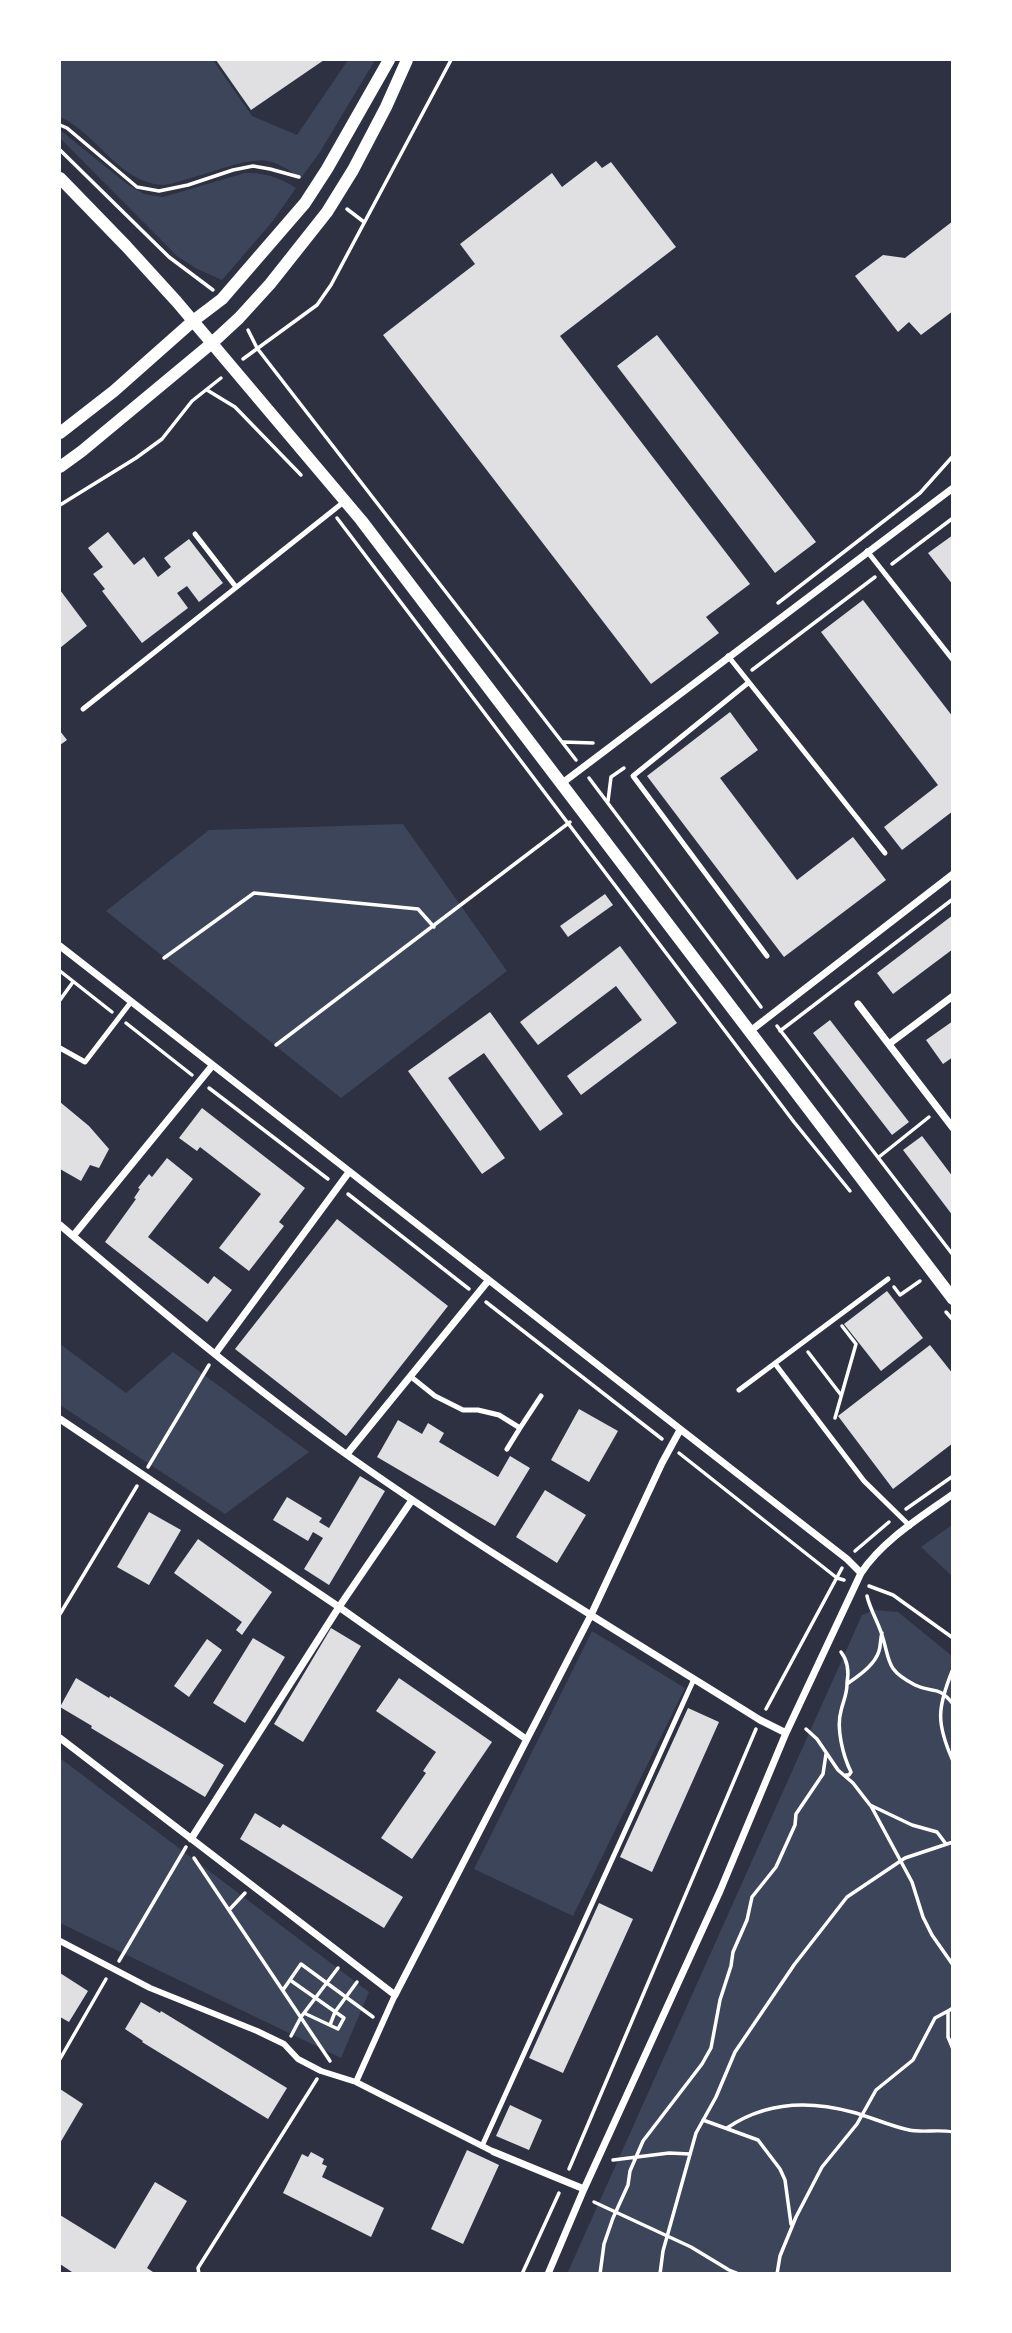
<!DOCTYPE html>
<style>
body{margin:0}
#map{position:relative;width:1012px;height:2333px;overflow:hidden;background:#2d3142;font-family:"Roboto Condensed",sans-serif}
canvas{display:block}
.frame{position:absolute;inset:0;border:61px solid #fff;pointer-events:none}
</style>
<div id="map">
<canvas width="1012" height="2333"></canvas>
<div class="frame"></div>
</div>
<script>
const g = document.querySelector('canvas').getContext('2d');
g.lineJoin = 'round';
function fillPath(path, color) { g.fillStyle = color; g.fill(path, 'evenodd'); }
function stroke(path, color, width, dash) { g.strokeStyle = color; g.lineWidth = width; g.lineCap = dash ? 'butt' : 'round'; g.setLineDash(dash || []); g.stroke(path); }
fillPath(new Path2D(`
 M60,60H213L252,116L297,135L348,60H375L320,152L301,178C291,172 280,163 267,161C246,158 210,173 188,179C180,181 170,185 162,185C118,182 97,133 60,117Z
 M60,130L127,184L144,194L163,197L245,173C264,172 279,177 296,188L272,222L222,280L197,269L177,256L60,138Z
 M403,824L507,971L341,1098L106,911L209,830Z
 M60,1344L126,1393L173,1352L309,1452L225,1514L60,1405Z
 M952,1525V1576L921,1547Z
 M875,1610L898,1612L952,1656V2273L567,2274L862,1615Z
 M592,1631L685,1688L573,1916L474,1869Z
 M60,1758L369,1992L341,2058L60,1923Z`), '#3c4559');
fillPath(new Path2D(`
 M216,60H324L251,110Z
 M596,161L602,168L611,162L676,247L560,336L750,584L706,617L719,633L651,684L383,335L475,264L460,244L552,173L562,187Z
 M953,221V311L921,335L909,322L898,332L855,276L883,255L905,258Z
 M657,335L816,542L775,573L617,366Z
 M108,532L134,565L144,557L158,577L171,567L164,558L189,539L223,583L199,602L187,586L177,593L188,608L142,643L102,591L105,589L93,574L103,567L88,548Z
 M953,535V585L928,553Z
 M60,590L87,626L60,648Z
 M863,600L953,717V811L902,850L884,827L938,785L821,632Z
 M730,712L758,750L720,778L797,880L853,837L886,880L784,957L647,776Z
 M60,731L67,740L60,745Z
 M605,894L613,905L568,937L560,926Z
 M953,915V949L893,994L877,973Z
 M620,946L677,1023L581,1095L567,1076L642,1020L616,986L538,1045L520,1022Z
 M490,1012L563,1114L540,1131L484,1053L448,1078L505,1158L482,1174L408,1071Z
 M830,1020L909,1122L892,1135L813,1033Z
 M953,1021V1057L943,1064L926,1040Z
 M60,1102L89,1126L109,1149L99,1168L90,1165L81,1181L60,1169Z
 M202,1108L305,1188L279,1222L284,1226L249,1271L219,1248L261,1194L200,1147L197,1151L179,1138Z
 M922,1136L953,1177V1216L903,1150Z
 M167,1158L193,1179L148,1237L208,1284L214,1276L232,1290L207,1322L105,1242L136,1199L134,1198L140,1189L138,1188L149,1174L152,1177Z
 M337,1219L448,1306L346,1436L235,1349Z
 M887,1291L923,1338L881,1371L844,1324Z
 M930,1345L953,1374V1443L893,1489L838,1416Z
 M579,1409L618,1431L589,1482L551,1460Z
 M398,1420L422,1434L428,1423L444,1433L439,1442L498,1477L510,1456L530,1468L495,1526L377,1457Z
 M360,1476L385,1491L329,1585L304,1569L323,1538L313,1532L308,1541L273,1520L287,1497L322,1518L319,1522L329,1528Z
 M545,1490L586,1515L557,1563L516,1537Z
 M149,1512L181,1530L149,1585L117,1567Z
 M198,1539L272,1592L242,1635L236,1630L242,1622L174,1573Z
 M331,1628L361,1646L303,1742L274,1724Z
 M253,1638L285,1657L245,1723L213,1703Z
 M207,1639L222,1650L189,1697L174,1686Z
 M76,1678L109,1698L110,1696L224,1765L205,1797L91,1728L92,1726L60,1707Z
 M399,1678L492,1742L412,1859L381,1838L426,1773L423,1771L436,1752L376,1711Z
 M688,1708L719,1722L652,1872L620,1857Z
 M255,1813L280,1828L283,1824L403,1897L384,1928L240,1839Z
 M599,1903L633,1919L563,2073L529,2058Z
 M60,1973L88,1991L69,2022L60,2017Z
 M141,2002L160,2013L161,2011L287,2088L268,2119L142,2042L143,2041L125,2029Z
 M60,2089L83,2104L60,2143Z
 M510,2105L542,2120L529,2150L496,2136Z
 M467,2150L499,2165L463,2244L431,2229Z
 M311,2152L324,2159L322,2164L327,2166L322,2177L384,2208L371,2237L283,2193L302,2154L308,2157Z
 M155,2182L187,2201L147,2268L156,2274H75L60,2264V2215L115,2249Z`), '#e0e0e3');
stroke(new Path2D(`
 M60,125L67,128L137,187L159,191L188,185L233,170L253,166L270,169L299,177
 M60,150L169,257L213,290
 M347,209L364,222
 M248,330L257,348L576,760
 M243,359L317,305L331,285L451,60
 M207,390L235,407L301,475
 M60,505L136,458L162,439L192,401L221,378
 M337,518L794,1122L850,1191
 M892,564L953,518
 M778,603L920,493L953,456
 M752,670L875,577
 M563,742L593,743
 M589,778L761,1007
 M608,801L611,777L624,768
 M164,958L254,893L418,909L434,927
 M60,971L112,1012
 M60,1000L73,982
 M126,1023L192,1075
 M777,1026L953,1255
 M780,1031L953,899
 M276,1045L570,822
 M209,1088L328,1179
 M879,1157L929,1117
 M348,1194L469,1289
 M894,1287L900,1295L920,1281
 M486,1302L662,1439
 M946,1312L953,1320
 M808,1352L841,1395
 M835,1418L856,1344L842,1326
 M679,1453L837,1578L844,1580
 M148,1467L209,1365
 M906,1509L953,1476
 M855,1551L889,1522
 M869,1586L893,1595L953,1638
 M867,1596C870,1609 877,1620 881,1632C891,1661 884,1669 915,1685C933,1694 937,1684 953,1704
 M60,1614L137,1486
 M841,1652C848,1661 849,1672 847,1683
 M953,1669C937,1708 936,1723 953,1761
 M766,1709L842,1568
 M806,1729L817,1739L838,1770L853,1783L870,1805L912,1825L937,1832L946,1844
 M846,1775H849L851,1772C843,1756 836,1728 841,1711C843,1701 847,1695 847,1684C858,1676 875,1665 879,1651C881,1645 880,1639 882,1633
 M871,1806L912,1882L923,1917L932,1935L953,1965
 M194,1858L330,2061
 M230,1909L245,1893
 M119,1961L186,1847
 M290,1980L344,2018L338,2029L304,2013
 M283,1990L301,1964L373,2017
 M953,2008L948,2011V2037L953,2049
 M330,2025L335,2012L357,1982
 M291,2036L301,2017L338,1968
 M60,2059L106,1979
 M703,2120L758,2140L780,2169L785,2180L791,2224
 M727,2128C765,2102 808,2100 852,2112C871,2117 890,2126 909,2130C923,2133 938,2129 953,2132
 M613,2160L669,2153L690,2154
 M569,2169L756,1729
 M594,2202L691,2247L729,2270L739,2274
 M199,2274L198,2268L317,2079
 M522,2274L559,2193
 M600,2274L604,2244L613,2218L628,2185L630,2171L643,2141L702,2064L711,2048L720,2000L731,1966L733,1952L747,1920L752,1897L776,1867L795,1825L796,1814L823,1774L826,1754
 M660,2274L663,2251L696,2133L716,2097L735,2052L794,1965L847,1897L905,1858L953,1842
 M777,2274L780,2256L796,2217L822,2167L857,2124L876,2090L913,2060L935,2018L948,2011`), '#fff', 3.5);
stroke(new Path2D(`
 M195,534L236,587
 M867,551L953,660
 M728,656L885,853
 M748,683L633,776L767,956
 M83,709L345,501
 M60,1048L85,1062L131,1002
 M776,1365L864,1481L910,1526
 M410,1376L435,1396L463,1410H478L499,1415L520,1428L507,1449
 M739,1390L888,1279
 M520,1428L541,1396
 M482,2146L694,1679`), '#fff', 5);
stroke(new Path2D(`
 M60,1941L150,1988L257,2031L284,2044L298,2059L321,2071L356,2082L494,2152
 M356,2082L395,1995`), '#fff', 6);
stroke(new Path2D(`
 M561,784L953,488
 M60,946L847,1559L861,1573
 M858,1004L953,1128
 M749,1032L953,874
 M889,1044L953,996
 M60,1225C154,1305 249,1385 350,1457C482,1550 622,1634 760,1720L786,1733
 M73,1236L212,1066
 M215,1354L349,1172
 M60,1419L339,1607L526,1739
 M347,1454L488,1281
 M60,1738L395,1995L591,1615L662,1463L680,1430
 M191,1839L339,1607L412,1500
 M494,2152L584,2189
 M548,2274L584,2189L720,1891L786,1733L861,1573C883,1540 921,1517 953,1494`), '#fff', 7);
stroke(new Path2D(`
 M60,178L126,246L177,302L361,520L953,1299
 M60,433L114,391L193,321L222,299L305,203L327,169L389,60
 M60,467L82,451L212,343L239,318L270,284L327,212L353,170L386,107L407,60`), '#fff', 12);
</script>
